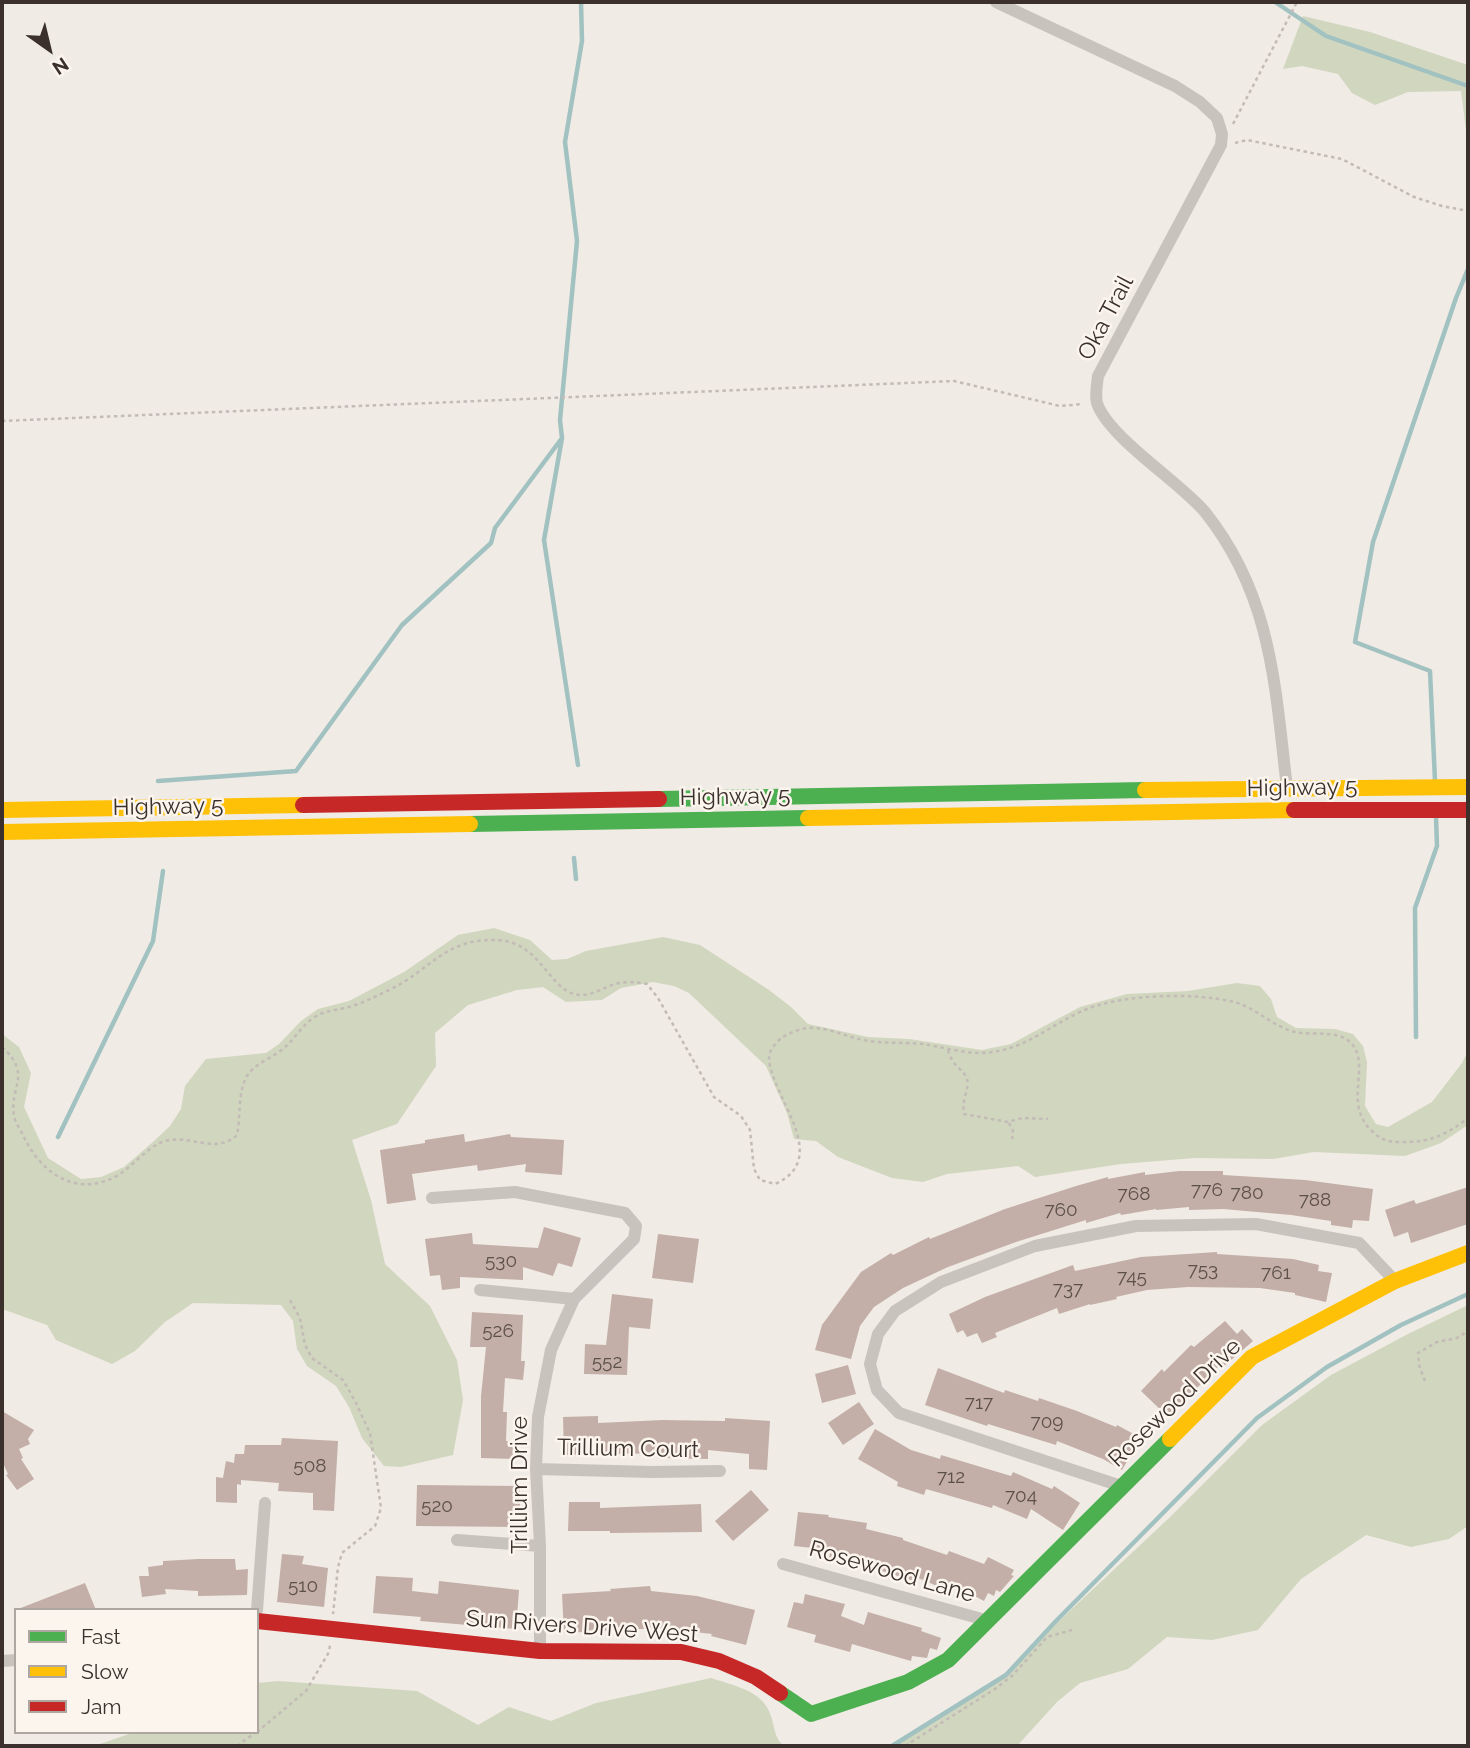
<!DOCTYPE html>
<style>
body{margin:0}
#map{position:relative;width:1470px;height:1748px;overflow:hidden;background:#f0ebe5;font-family:Raleway,sans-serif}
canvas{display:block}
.frame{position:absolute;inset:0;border:4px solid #3b302b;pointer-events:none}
.legend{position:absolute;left:14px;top:1608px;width:245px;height:126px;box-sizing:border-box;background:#fbf5ee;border:2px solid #aea6a0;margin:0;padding:9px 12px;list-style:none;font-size:21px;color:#3b302b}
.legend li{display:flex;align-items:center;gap:14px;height:35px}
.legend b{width:35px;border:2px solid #aea6a0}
.north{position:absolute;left:14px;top:14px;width:70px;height:70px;-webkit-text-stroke:5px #fbf5ee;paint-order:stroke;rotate:146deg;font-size:19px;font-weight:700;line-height:28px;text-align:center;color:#3b302b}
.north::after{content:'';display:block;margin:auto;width:24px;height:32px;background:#3b302b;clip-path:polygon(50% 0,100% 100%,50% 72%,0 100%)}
</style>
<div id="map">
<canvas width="1470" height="1748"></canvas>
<div class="frame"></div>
<ul class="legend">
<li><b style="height:9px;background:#4caf50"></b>Fast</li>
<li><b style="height:9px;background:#ffc107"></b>Slow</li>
<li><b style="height:9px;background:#c62828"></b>Jam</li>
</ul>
<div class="north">N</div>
</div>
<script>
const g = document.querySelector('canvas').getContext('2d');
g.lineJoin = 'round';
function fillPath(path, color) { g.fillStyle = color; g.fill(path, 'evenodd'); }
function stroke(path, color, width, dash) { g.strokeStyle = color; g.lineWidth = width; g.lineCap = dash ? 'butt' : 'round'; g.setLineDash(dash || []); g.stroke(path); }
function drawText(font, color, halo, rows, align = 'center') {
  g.font = font + ' Raleway,sans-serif'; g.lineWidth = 5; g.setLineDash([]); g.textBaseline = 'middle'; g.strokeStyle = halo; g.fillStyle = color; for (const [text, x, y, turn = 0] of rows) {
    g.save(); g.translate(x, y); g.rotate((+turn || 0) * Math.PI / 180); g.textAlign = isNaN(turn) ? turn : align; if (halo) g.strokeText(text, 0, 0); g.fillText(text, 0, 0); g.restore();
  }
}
fillPath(new Path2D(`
 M1303,16L1370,32L1468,65V130H1466L1461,91L1408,92L1375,105L1352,93L1338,74L1302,66L1283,69Z
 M494,928L530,940L552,960L567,959L586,951L663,937L700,945L769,990L791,1007L808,1024L868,1037L909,1039L982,1050L1011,1044L1080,1007L1127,994L1188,991L1237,983L1260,986L1271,999L1277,1017L1296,1028L1335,1029L1353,1034L1363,1046L1367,1062L1365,1106L1376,1124L1388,1127L1432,1102L1462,1063L1468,1051V1125L1441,1143L1405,1156L1314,1152L1273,1159L1195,1158L1121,1164L1035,1177L1018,1166L947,1174L923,1182L892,1178L838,1157L816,1141L794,1139L787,1113L766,1066L689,993L674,986L653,982L621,988L602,1000L566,1002L543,987L517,990L468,1005L435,1033L436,1066L397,1124L352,1140L371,1200L385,1264L430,1306L457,1360L463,1400L453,1455L401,1467L384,1466L362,1438L349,1407L336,1386L307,1366L297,1349L293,1321L281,1305L193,1303L165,1322L135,1351L112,1364L56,1340L47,1325L2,1309V1034L19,1047L31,1073L24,1107L48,1158L81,1179L101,1177L124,1167L153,1142L170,1126L181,1109L185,1086L206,1059L266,1053L279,1044L301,1021L318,1009L349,1001L404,972L458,935Z
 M1468,1305V1526L1449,1539L1411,1547L1366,1535L1301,1579L1258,1630L1212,1640L1167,1637L1128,1669L1080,1683L1057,1702L1017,1746H895L1007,1676L1058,1622L1169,1518L1262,1425L1331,1375L1406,1335Z
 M711,1678C734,1686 763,1690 771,1716C775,1728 774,1738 784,1746H94L135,1732H257V1683L278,1681L417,1691L478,1725L509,1707L551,1721L596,1703Z`), '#d1d6bf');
stroke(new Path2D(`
 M1275,2L1326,36L1468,86
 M578,765L544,540L562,438L560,420L577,241L565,142L582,41L581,2
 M158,781L296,771L402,625L491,543L495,528L562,438
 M1435,781L1430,671L1355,642L1373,542L1456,298L1468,269
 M574,858L576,879
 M1416,1037L1415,908L1437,846L1436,817
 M58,1137L153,941L163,871
 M892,1746L1006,1675L1055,1622L1257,1418L1327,1367L1401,1325L1468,1294`), '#a1c2c1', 4.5);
fillPath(new Path2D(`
 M464,1134L465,1142L510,1134L511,1137L564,1140L562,1175L525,1172L526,1164L478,1171L477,1165L412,1174L416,1200L387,1204L380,1150L425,1143V1140Z
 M1179,1171H1223V1175L1305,1180L1373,1189L1369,1221L1353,1220L1352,1228L1331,1225V1221L1291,1215L1223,1209L1189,1210V1207L1156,1210V1209L1121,1215L1120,1213L1086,1223V1220L1016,1242L948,1267L903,1288L874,1307L860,1326L851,1359L815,1350L822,1325L861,1272L891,1253L893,1255L929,1237L930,1239L1005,1209L1076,1186L1108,1177V1179L1145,1172V1175Z
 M1468,1187V1224L1411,1243L1408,1232L1394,1237L1385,1210L1414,1200L1416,1204Z
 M544,1227L581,1238L572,1267L558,1263L553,1276L523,1267V1280L460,1277V1288L442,1290L440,1275L430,1276L425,1239L472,1233L473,1244L538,1248Z
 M658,1234L699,1239L693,1283L652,1278Z
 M1217,1252V1254L1293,1259L1319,1265L1318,1271L1332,1273L1326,1302L1295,1295V1293L1260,1288L1188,1287L1147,1290L1116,1297L1117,1299L1090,1305V1304L1059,1314L1057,1308L995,1333L997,1337L982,1343L977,1333L967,1337L963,1330L957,1333L949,1314L985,1297L1073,1265L1075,1271L1141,1257Z
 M612,1294L653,1299L650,1329L629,1327L627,1375L584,1374L585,1344L606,1345Z
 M472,1312L523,1315L521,1361H525L523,1380L505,1378L503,1412H507L506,1441L515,1442V1459L481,1458V1396L486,1347H470Z
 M1225,1321L1237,1334L1242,1329L1253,1341L1223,1367L1221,1364L1168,1417L1141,1391L1162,1369L1164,1372L1191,1345L1194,1347Z
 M848,1365L856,1394L822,1403L815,1374Z
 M938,1368L1004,1393L1005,1390L1038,1401L1039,1398L1077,1411L1116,1427L1117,1425L1141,1438L1122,1470L1103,1459L1057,1441L1056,1445L988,1424L987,1426L925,1405Z
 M859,1402L874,1424L843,1445L828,1423Z
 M2,1411L34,1430L28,1439L30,1444L19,1449L23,1458L21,1459L34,1479L17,1490L6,1475L8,1474L2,1461Z
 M598,1416V1423L663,1420L725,1421V1418L770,1421L767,1470L749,1469V1454L708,1450V1459L666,1458V1453L564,1455L563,1417Z
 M875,1429L911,1450L940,1459L941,1455L1011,1476L1013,1472L1052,1489L1054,1486L1080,1503L1063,1530L1031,1509L1027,1519L993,1505L992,1508L926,1489L924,1495L897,1486L898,1482L858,1459Z
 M282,1438L338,1441L334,1511L313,1510V1493L278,1491L279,1483L241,1480V1485L237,1484V1503L216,1502V1477L223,1478L226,1461L234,1463L235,1454H244L245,1445H281Z
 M417,1485L520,1486V1527L416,1526Z
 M751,1490L769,1510L733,1541L715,1521Z
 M569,1502H600V1508L701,1504L702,1532L610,1533V1531H568Z
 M798,1512L829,1515L828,1517L867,1523L866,1529L903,1538V1540L947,1555L949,1551L984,1564L988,1557L1014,1570L1011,1575L1014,1576L1000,1592L996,1590L994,1596L988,1593L984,1601L952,1584L949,1591L918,1578L917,1582L863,1565L864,1563L829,1558L831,1550L794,1546Z
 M282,1554L304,1556L302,1564L328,1568L324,1607L277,1602Z
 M198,1559H235L236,1570L248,1569L247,1595L198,1596V1591L165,1589L166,1594L142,1597L139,1576H149L148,1567L163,1565V1561Z
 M376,1576L413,1578L412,1591L438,1594L439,1581L519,1590L516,1629L420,1621L421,1617L373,1613Z
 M85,1583L96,1610H18V1609Z
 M650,1586L651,1591L697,1596L755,1610L746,1645L711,1636L712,1634L660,1628L564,1633L562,1594L611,1591L610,1589Z
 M805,1594L845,1604L841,1616L864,1625L868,1612L922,1628L921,1631L941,1638L937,1650L930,1648L927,1658L912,1656L911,1661L852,1644L850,1652L814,1642L816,1635L787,1627L794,1602L803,1604Z`), '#c3afa7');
stroke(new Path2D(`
 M1233,124L1297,2
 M1235,143L1247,140L1342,159L1414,197L1442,206L1468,211
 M2,421L954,381L1060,406L1083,404
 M2,1047C33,1075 9,1086 14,1116C15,1122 20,1129 23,1135C38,1168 69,1195 108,1180C129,1173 145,1147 165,1141C190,1134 216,1155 237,1135C241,1116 237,1089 249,1073C258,1062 274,1057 284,1048C296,1038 303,1023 318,1015C328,1010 339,1010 349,1007C363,1003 376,996 389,990C430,971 444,938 497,940C540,942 547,986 574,994C589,998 602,988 615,984C626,981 636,982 647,984L658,998L714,1097L741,1116L750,1130L754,1169L760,1180L775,1184C833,1158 771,1097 769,1058C769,1050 777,1041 783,1037C791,1032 804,1027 813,1028C829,1028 845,1036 859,1039C880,1044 902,1042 923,1044C942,1047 962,1053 981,1053C1022,1052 1047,1027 1082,1011C1120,994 1193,992 1234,1002C1255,1007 1273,1027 1295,1032C1313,1036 1337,1029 1351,1043C1372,1065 1342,1104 1372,1131C1381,1140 1388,1142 1400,1142C1429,1143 1446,1135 1468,1118
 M948,1050C953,1068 963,1068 967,1079C970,1087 961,1101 964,1114L1008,1122L1022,1118L1048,1119
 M1009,1123L1013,1131L1012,1139
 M290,1300L300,1318L305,1345L312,1358L343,1380L355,1401L370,1433L381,1508L375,1526L342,1553L338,1567L333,1614
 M1425,1381L1419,1365L1418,1353L1437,1342L1457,1338L1468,1331
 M257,1732L306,1691L329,1652L330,1645
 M237,1746L256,1732
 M905,1746L995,1689L1013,1675L1047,1637L1072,1630`), '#c2bbb6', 2.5, [3.5, 3.5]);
stroke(new Path2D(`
 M996,2L1175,86L1200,102L1217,118L1222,134L1221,145L1098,376C1097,384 1095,395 1097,403C1108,437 1180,482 1205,512C1272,596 1275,686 1287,788
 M432,1198L515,1192L625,1213L636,1226L634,1239L574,1299L551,1350L538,1417L536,1469L540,1546V1651
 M480,1290L574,1299
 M536,1469L652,1472L720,1471
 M1121,1486L899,1413L877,1390L870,1364L878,1334L895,1311L941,1282L1035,1246L1136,1226L1256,1224L1359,1243L1395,1281
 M457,1540L540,1546
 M783,1564L989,1621
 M257,1610L265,1503
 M2,1661L16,1660`), '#c9c3be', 12);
stroke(new Path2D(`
 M659,799L1145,790
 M470,824L808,818
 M780,1693L811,1714L908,1682L948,1660L1170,1439`), '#4caf50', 16);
stroke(new Path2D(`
 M1145,790L1468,787
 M2,810L303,805
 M808,818L1294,810
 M2,832L470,824
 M1170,1439L1252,1357L1395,1281L1468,1253`), '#ffc107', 16);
stroke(new Path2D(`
 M303,805L659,799
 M1294,810H1468
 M257,1621L540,1651L681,1652L719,1661L756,1677L780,1693`), '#c62828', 16);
drawText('19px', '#5d504a', null, [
 ["776",1207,1190],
 ["780",1247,1193],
 ["768",1134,1194],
 ["788",1315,1200],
 ["760",1061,1210],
 ["530",501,1261],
 ["753",1203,1270],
 ["761",1276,1273],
 ["745",1132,1277],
 ["737",1068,1289],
 ["526",498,1331],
 ["552",607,1362],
 ["717",979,1403],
 ["709",1047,1422],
 ["508",310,1466],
 ["712",951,1477],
 ["704",1021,1496],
 ["520",437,1506],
 ["510",303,1586]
]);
drawText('23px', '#3b302b', '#fbf5ee', [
 ["Oka Trail",1106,318,-62],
 ["Highway 5",1302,788,-1],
 ["Highway 5",735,797,-1],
 ["Highway 5",168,807,-1],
 ["Rosewood Drive",1175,1403,-44],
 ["Trillium Court",628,1449,1],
 ["Trillium Drive",520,1485,-90],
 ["Rosewood Lane",892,1572,16],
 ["Sun Rivers Drive West",582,1627,4]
]);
</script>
